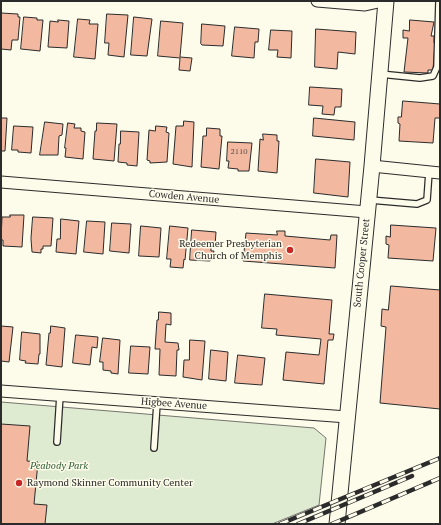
<!DOCTYPE html>
<style>
body{margin:0}
#map{position:relative;width:441px;height:525px;overflow:hidden;background:#fdfbea;font-family:"PT Serif",serif}
canvas{display:block}
.frame{position:absolute;inset:0;border:2px solid #2b2b2b;pointer-events:none}
</style>
<div id="map">
<canvas width="441" height="525"></canvas>
<div class="frame"></div>
</div>
<script>
const g = document.querySelector('canvas').getContext('2d');
g.lineJoin = 'round';
function fillPath(path, color) { g.fillStyle = color; g.fill(path, 'evenodd'); }
function stroke(path, color, width, dash) { g.strokeStyle = color; g.lineWidth = width; g.lineCap = dash ? 'butt' : 'round'; g.setLineDash(dash || []); g.stroke(path); }
function drawText(font, color, halo, rows, align = 'center') {
  g.font = font + ' "PT Serif",serif'; g.lineWidth = 3; g.setLineDash([]); g.textBaseline = 'middle'; g.strokeStyle = halo; g.fillStyle = color; for (const [text, x, y, turn = 0] of rows) {
    g.save(); g.translate(x, y); g.rotate((+turn || 0) * Math.PI / 180); g.textAlign = isNaN(turn) ? turn : align; if (halo) g.strokeText(text, 0, 0); g.fillText(text, 0, 0); g.restore();
  }
}
const green = new Path2D(`
 M1,402L314,428L326,438L319,505L272,524H1Z`);
fillPath(green, '#deebd1');
stroke(green, '#74746e', 1);
const building = new Path2D(`
 M1,13L18,14V17H20L18,40H12L11,50L1,49Z
 M107,14L128,15L124,57L108,55L109,43H105Z
 M24,17L37,18V20H43L40,51L21,49Z
 M134,17L152,19L147,56L131,55Z
 M78,19L90,20L89,24H98L95,59L74,57Z
 M58,20L69,21L67,48L48,47L50,21L58,22Z
 M410,20L434,22L431,36H434V43H435L433,70H428V73L404,72L408,38H403V30L409,31Z
 M161,21L183,23L180,57L192,58L190,71L179,70L180,58L158,56Z
 M202,24L225,26L223,46L202,45L201,44Z
 M235,27L259,29L258,42H255L254,58L232,56Z
 M316,29L356,32L355,54L338,52L337,69L315,67Z
 M271,30L292,31L291,58L277,57L278,50H269Z
 M310,87L342,89L341,107H335L334,115L322,114L323,106L309,105Z
 M403,101L440,104V118H435L433,143L399,141L400,124L398,123V117H401Z
 M1,118H7L5,151H1Z
 M314,118L355,122L354,140L313,136Z
 M184,121L194,122L192,167L173,164L176,126H183Z
 M45,122L63,124L62,135L59,136L58,155H40Z
 M68,123L75,124L74,128H81V131L85,132L83,159L65,157L66,148H65Z
 M97,123L117,124L114,161L93,159L95,131H96Z
 M14,126L33,127L31,153L18,152V150H12Z
 M156,126L167,127L166,132L169,133L167,162L150,163V161L147,160L149,130L155,131Z
 M207,128L220,129V136H222L219,169L201,167L203,136H206Z
 M121,131L139,132L137,166L127,165V163L118,162L119,144H120Z
 M263,134L277,135V141H279L277,173L258,171L260,139L263,140Z
 M228,142L252,143L249,171H238V169L228,168L229,161H227Z
 M316,159L350,162L348,197L314,193Z
 M10,215H24L22,247L3,246V240H1L2,217H10Z
 M33,217L53,218L51,246H43V249H41V253L32,252L31,239Z
 M61,219L79,221L76,254L56,252L57,239H60Z
 M87,221L105,222L103,254L84,252Z
 M112,223L131,224L129,253L110,251Z
 M391,225L436,228L433,261L388,258L389,245L386,244V236L390,237Z
 M141,226L161,228L159,257L139,256Z
 M170,226L188,228L185,260L184,259L183,268L170,267L171,259H167Z
 M192,230L216,232L215,246H211V251H214L213,257L211,256L210,261L190,260Z
 M277,231H285V236L330,240L331,235H337L335,268L243,261L246,233L277,235Z
 M391,286L440,290V409L380,403L386,327L381,326L382,309L388,310Z
 M265,294L332,300L329,334H334L333,340H328L324,384L283,380L286,352L319,355L321,339L276,335L277,329L262,328Z
 M159,312L171,313V325L166,324L165,342L178,343L179,350H177L176,376L159,375L160,349H155L157,320H158Z
 M1,326L13,327L9,362L1,361Z
 M51,326L65,328L62,367L46,365L49,333H50Z
 M22,332L40,334V354H39L38,364L25,363L26,361L20,360Z
 M76,335L98,337L97,348L92,347L90,365L73,363Z
 M103,338L120,340L118,374L111,373V371L103,370V362H100Z
 M190,340L205,341L202,380L183,377L184,360H189Z
 M131,346L150,347L148,374L129,373Z
 M211,350L228,352L226,381L209,379Z
 M238,355L265,358L262,385L235,383Z
 M1,424L30,426L27,461L38,462L34,504L47,505L45,524H1Z`);
fillPath(building, '#f2b8a0');
stroke(building, '#2b2b2b', 1);
const service = new Path2D(`
 M380,74L420,78L433,76L437,67L439,1
 M370,200L417,204L427,200L429,172
 M57,442L60,395
 M154,448L157,403`);
const minor = new Path2D(`
 M317,1L365,5L383,1
 M372,166L440,173
 M1,182L367,212
 M1,391L347,417`);
const secondary = new Path2D(`
 M337,524L372,166L386,1`);
stroke(service, '#2b2b2b', 8);
stroke(minor, '#2b2b2b', 13);
stroke(secondary, '#2b2b2b', 17);
stroke(service, '#fdfbea', 5.5);
stroke(minor, '#fdfbea', 11);
stroke(secondary, '#fdfbea', 15);
const rail = new Path2D(`
 M280,524L440,458
 M298,524L412,476
 M332,524L440,478`);
stroke(rail, '#2b2b2b', 4.5);
stroke(rail, '#fdfbea', 3, [9]);
for (const [x, y, r, color] of [
 [290,250,4,"#c62828"],
 [19,483,4,"#c62828"]
]) { const dot = new Path2D(); dot.arc(x, y, r, 0, 2 * Math.PI); g.fillStyle = color; g.fill(dot); stroke(dot, '#fdfbea', 1.5); }
drawText('8px', '#5d4e48', null, [
 ["2110",239,152]
]);
drawText('10px', '#2b2b2b', '#fdfbea', [
 ["Cowden Avenue",184,197,5],
 ["South Cooper Street",362,263,-84],
 ["Higbee Avenue",174,404,4]
]);
drawText('10px', '#2b2b2b', '#fdfbea', [
 ["Redeemer Presbyterian",282,244],
 ["Church of Memphis",282,256],
 ["Raymond Skinner Community Center",27,483,"left"]
], 'right');
drawText('italic 10px', '#34623c', '#fdfbea', [
 ["Peabody Park",59,466]
]);
</script>
